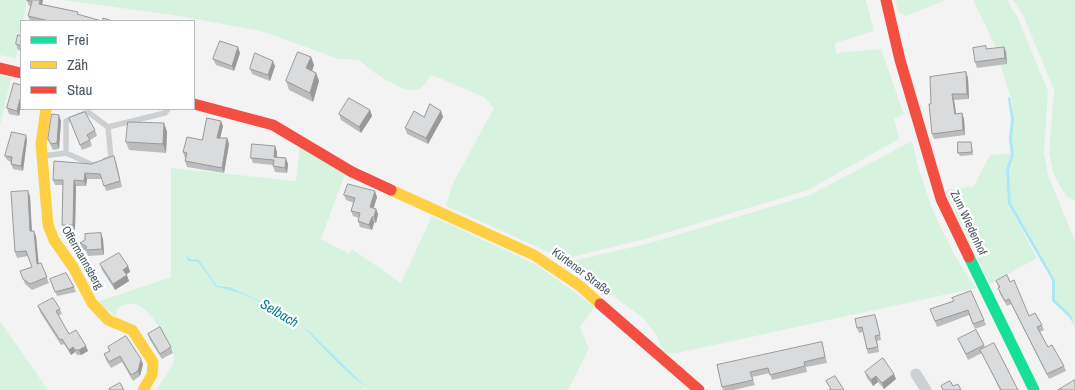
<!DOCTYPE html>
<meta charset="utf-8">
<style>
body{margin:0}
#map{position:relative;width:1075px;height:390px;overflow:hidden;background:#f4f3f3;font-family:"Archivo Narrow",sans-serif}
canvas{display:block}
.legend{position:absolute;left:20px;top:20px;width:175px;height:90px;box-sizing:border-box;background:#fff;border:1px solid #b6bcc0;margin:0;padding:6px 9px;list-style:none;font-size:15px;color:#485762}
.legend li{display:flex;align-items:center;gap:10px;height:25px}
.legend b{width:25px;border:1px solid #b6bcc0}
</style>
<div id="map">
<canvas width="1075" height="390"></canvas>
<ul class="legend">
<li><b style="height:6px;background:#16e098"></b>Frei</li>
<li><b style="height:6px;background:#ffcf43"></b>Zäh</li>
<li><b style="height:6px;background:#f24e42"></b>Stau</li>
</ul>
</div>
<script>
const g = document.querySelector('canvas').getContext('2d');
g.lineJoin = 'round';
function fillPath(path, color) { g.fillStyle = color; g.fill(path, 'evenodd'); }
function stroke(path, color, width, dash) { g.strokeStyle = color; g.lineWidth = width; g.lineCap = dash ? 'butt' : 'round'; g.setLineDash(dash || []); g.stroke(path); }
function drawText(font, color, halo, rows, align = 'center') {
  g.font = font + ' "Archivo Narrow",sans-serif'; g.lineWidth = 4.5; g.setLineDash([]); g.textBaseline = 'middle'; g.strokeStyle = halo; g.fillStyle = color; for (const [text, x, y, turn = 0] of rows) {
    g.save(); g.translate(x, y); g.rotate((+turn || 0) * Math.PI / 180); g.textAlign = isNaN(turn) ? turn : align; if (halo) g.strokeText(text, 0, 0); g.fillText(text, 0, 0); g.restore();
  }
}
fillPath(new Path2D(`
 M0,0H27L16,58L0,55Z
 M62,0H866L874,31L835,43L836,53L881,49L904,114L894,119L899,139L808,190L649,238L564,259L446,206L452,185L494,108L484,97L432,75C426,80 425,89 415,90C402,92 367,70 360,60L339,59L261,31L173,15Z
 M895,0H946L906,16L898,12Z
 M973,0H1007L1018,18L1048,91L1044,153L1048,175L1075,241V322L1071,315L1054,300L1055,280L1011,203L1009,170L1014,155L1012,139L1014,119L1011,98L1000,64L1007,63L1006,53L998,52Z
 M1013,0H1075V200L1066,196L1053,173L1049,153L1054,90L1023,15Z
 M0,74L12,75L0,125Z
 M912,141C923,193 945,245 976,288L677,353H665L662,350L658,337L643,318L568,262L650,243L810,195Z
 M300,147L345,174L321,239L349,254L352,249L401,283L432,216L537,265L595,307L580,327L589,349L568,390H369L310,332L271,306L231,287L217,286L199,260L188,261L198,262L216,287L230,289L271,307L309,333L367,390H156C161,381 171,370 174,360C176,351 167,342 163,335C154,318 139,293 117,309L116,317L97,302L171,277V168L296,181Z
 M1011,153L1006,169L1008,204L1037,258L990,284L945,190L974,186L990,155Z
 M0,321L48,390H0Z`), '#d7f3e0');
fillPath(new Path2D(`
 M1010,97L1014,119L1012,139L1014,155L1009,170L1011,203L1055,280V300L1071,315L1075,326L1069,317L1052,301V280L1008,204L1006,169L1011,154L1009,139L1011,119L1008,98Z
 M185,253L189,259L199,260L217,286L230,287L271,306L310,332L369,390C349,375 329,354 311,335C292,316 242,290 216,287L198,262L188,261Z`), '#aae8f3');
stroke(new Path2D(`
 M66,153L93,165L97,164
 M43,156L66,153V121L88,112L108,127L165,113L168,109
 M105,160L111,158L108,127`), '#cdd0d2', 5.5);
stroke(new Path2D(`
 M916,374L926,390`), '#cdd0d2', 11);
stroke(new Path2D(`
 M969,257L1034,390`), '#16e098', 11);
stroke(new Path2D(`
 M46,109L41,144L48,225L54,240L73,267L92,303L108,320L132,330L153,362L152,375L143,390
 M391,190L534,255L580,286L600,304`), '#ffcf43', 11);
stroke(new Path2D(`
 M886,0L900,60L941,199L969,257
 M0,68L21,73
 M194,104L273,125L352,172L391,190
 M600,304L699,390`), '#f24e42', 11);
fillPath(new Path2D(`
 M43,0L42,4L78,12V15L102,21H113H30L28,16L31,6H29L27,1Z
 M21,36V51L18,50L16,44Z
 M1004,47L1006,52L1007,64L977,68L975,62Z
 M240,53L234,71L216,65L213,59Z
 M311,57L314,65L312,71L316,73L319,81L313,102L289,90L286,81Z
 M275,66L270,81L252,74L250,69Z
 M966,72L968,78L969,99L954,100L956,114L962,113L964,119L965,135L934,139L932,134L931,104Z
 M21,85V105L19,116L9,114L7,108Z
 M370,110L372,116L361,133L341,120L339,114Z
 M441,111L443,117L428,144L407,134L405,128L424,117Z
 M69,118L95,130L97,136L90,140L92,146L82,150Z
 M61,121L59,149L53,150L48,139Z
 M164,123L167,132L166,153L129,150L126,142Z
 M223,126L220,138H227L229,144L224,173L187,167L185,161L186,158H185L183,152Z
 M27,140L23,171L13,169L11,164V162L7,160L5,156Z
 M971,142L972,145L973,155L960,156L958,153Z
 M275,146L277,152V157L288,164L287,173L275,172L273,165L253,163L251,158Z
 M116,161L122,187L106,191L102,179H87L86,186H76L75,230H64L62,225L63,185H55L53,180L91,164Z
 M344,195L377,197L374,208L376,209L378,214L376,223H374L372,230L360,227L358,221L359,218L353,216L351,211L354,203L346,200Z
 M30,196L32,231L36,236L39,264L41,263L49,283L32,290L25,284L20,271L32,267L28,256L17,258L15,252Z
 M101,233L103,239L104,255L88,256L86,251L82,249L80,243Z
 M100,264L128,266L130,272L126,274L129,281L115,290L102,270Z
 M50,279L74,287L76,292L57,296Z
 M996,281L1029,316L1042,325L1044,330L1040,332L1048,347L1064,366L1066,371L1049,379L1011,304L1007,306L1000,294L998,288H999Z
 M954,301L984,320L986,325L975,329L969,315L937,327L930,309Z
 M38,306L60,309L62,314L58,316L69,334L88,351L81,355H77L75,352L71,355L64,344L61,345L40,312Z
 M877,320L881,340L877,341L879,352L868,354L863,332L859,333L857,328Z
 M148,334L171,347L173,353L162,359L150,340Z
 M958,339L984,345L985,348L1018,390H1000L982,353L968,360Z
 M108,347L143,364L140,376L133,381L122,362L111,368L106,360L104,354L109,351Z
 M823,347L827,363L806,367L807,372L772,380L770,373L752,377L755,385L734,390H723L717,365Z
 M865,372L896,379L884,389L878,382L873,386L867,378Z`), '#bbbcbd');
fillPath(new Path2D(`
 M40,0H43L41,9L39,4Z
 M238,47L240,53L234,71L232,66Z
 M1004,47L1006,52L1007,64L1005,58Z
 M311,57L314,65L310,77L306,68Z
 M273,61L275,66L270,81L268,75Z
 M966,72L968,78L969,99L967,94Z
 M316,73L319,81L313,102L310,93Z
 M952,94L954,100L957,119L955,114Z
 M20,99L21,105L19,116L17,111Z
 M370,110L372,116L361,133L359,127Z
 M441,111L443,117L428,144L426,138Z
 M962,113L964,119L965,135L963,130Z
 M59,115L61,121L59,149L57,143Z
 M221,121L223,126L219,143L217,138Z
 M164,123L167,132L166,153L163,144Z
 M26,135L27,140L23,171L21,166Z
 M227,138L229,144L224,173L222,168Z
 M275,146L277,152L276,162L274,157Z
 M286,158L288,164L287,173L285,168Z
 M85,173L87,179L86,186L84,181Z
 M74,180L76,186L75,230L73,225Z
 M28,191L30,196L32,237L30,231Z
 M375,191L377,197L372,212L370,207Z
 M376,209L378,214L376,223L374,217Z
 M372,217L374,223L372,230L369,225Z
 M34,231L36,236L39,270L37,264Z
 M101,233L103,239L104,255L102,249Z
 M128,266L130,272L125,275L123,270Z
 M127,275L129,281L115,290L113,284Z
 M86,346L88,351L81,355L79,350Z
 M73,347L75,352L71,355L69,350Z
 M141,359L143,364L140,376L138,371Z
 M894,374L896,379L884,389L882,383Z
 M876,376L878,382L873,386L871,380Z`), '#99999a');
const building = new Path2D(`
 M27,0H40L39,4L78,12L77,14L102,21L103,18L113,21H49L28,16L32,2Z
 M18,35L21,36V46L16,44Z
 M220,41L238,47L232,66L213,59Z
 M986,46V49L1004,47L1005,58L975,62L973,48Z
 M298,52L311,57L306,68L316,73L310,93L286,81Z
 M255,53L273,61L268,75L250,69Z
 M966,72L967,94H952L955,114L962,113L963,130L932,134L929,104H931L930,77Z
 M14,83L21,85V100L20,99L17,111L7,108Z
 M349,98L370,110L359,127L339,114Z
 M430,104L441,111L426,138L405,128L414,111L424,117Z
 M85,112L95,130L87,135L90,140L80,145L69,118Z
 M52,114L59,115L57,143L51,144L48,139Z
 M207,118L221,121L217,138H227L222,168L185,161L187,153L183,152L187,137L202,140Z
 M128,122L164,123L163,144L126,142Z
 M12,132L26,135L21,166L11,164L12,157L5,156Z
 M958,142H971L972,152L958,153Z
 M252,144L275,146L274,157L286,158L285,168L273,166L274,160L251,158Z
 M114,156L120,181L104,186L100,174L85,173L84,181L74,180L73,225H62L63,180H53L54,161L91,164Z
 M348,184L375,191L370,207L376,209L374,217H372L369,225L358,221L360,213L351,211L355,198L344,195Z
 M28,191L30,231H34L37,264L41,263L47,277L30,284L23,279L20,271L32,267L26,251L15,252L11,192Z
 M101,233L102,249L86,250V246L80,243L85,240V234Z
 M119,253L128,266L123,270L127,275L113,284L100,264Z
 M66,273L74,287L55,292L50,279Z
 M1007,275L1010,282L1014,280L1029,316L1035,313L1042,325L1037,327L1048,347L1052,345L1064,366L1047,374L1009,299L1005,301L998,288L1000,287L996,281Z
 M971,291L984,320L973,324L968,310L935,321L930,309L954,301L952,298Z
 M53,298L60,309L56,311L69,334L76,330L86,346L79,350H75L73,347L69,350L62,339L60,340L38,306Z
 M875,315L880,335L875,336L878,347L867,349L862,327L857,328L855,319Z
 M160,327L171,347L160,354L148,334Z
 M976,330L984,345L966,354L958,339Z
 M126,336L141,359L138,371L131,375L120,356L109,362L104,354L110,351L108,347Z
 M822,342L825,357L804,362L805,366L770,375L768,368L750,372L753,380L722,387L717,365Z
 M994,343L1018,390H1001L980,350Z
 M883,358L894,374L882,383L876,376L871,380L865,372Z
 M835,376L844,390H829L831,389L826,381Z
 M1075,380V390H1058Z
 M950,381L953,386L958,384L961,390H943L941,386Z
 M120,383L124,390H110L109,389Z`);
fillPath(building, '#dadbdc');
stroke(building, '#99999a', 1);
drawText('12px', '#485762', '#fff', [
 ["Zum Wiedenhof",968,223,65],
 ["Offermannsberg",82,258,60],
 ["Kürtener Straße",581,272,37]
]);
drawText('italic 14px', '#067c90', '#fff', [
 ["Selbach",279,314,31]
]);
</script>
